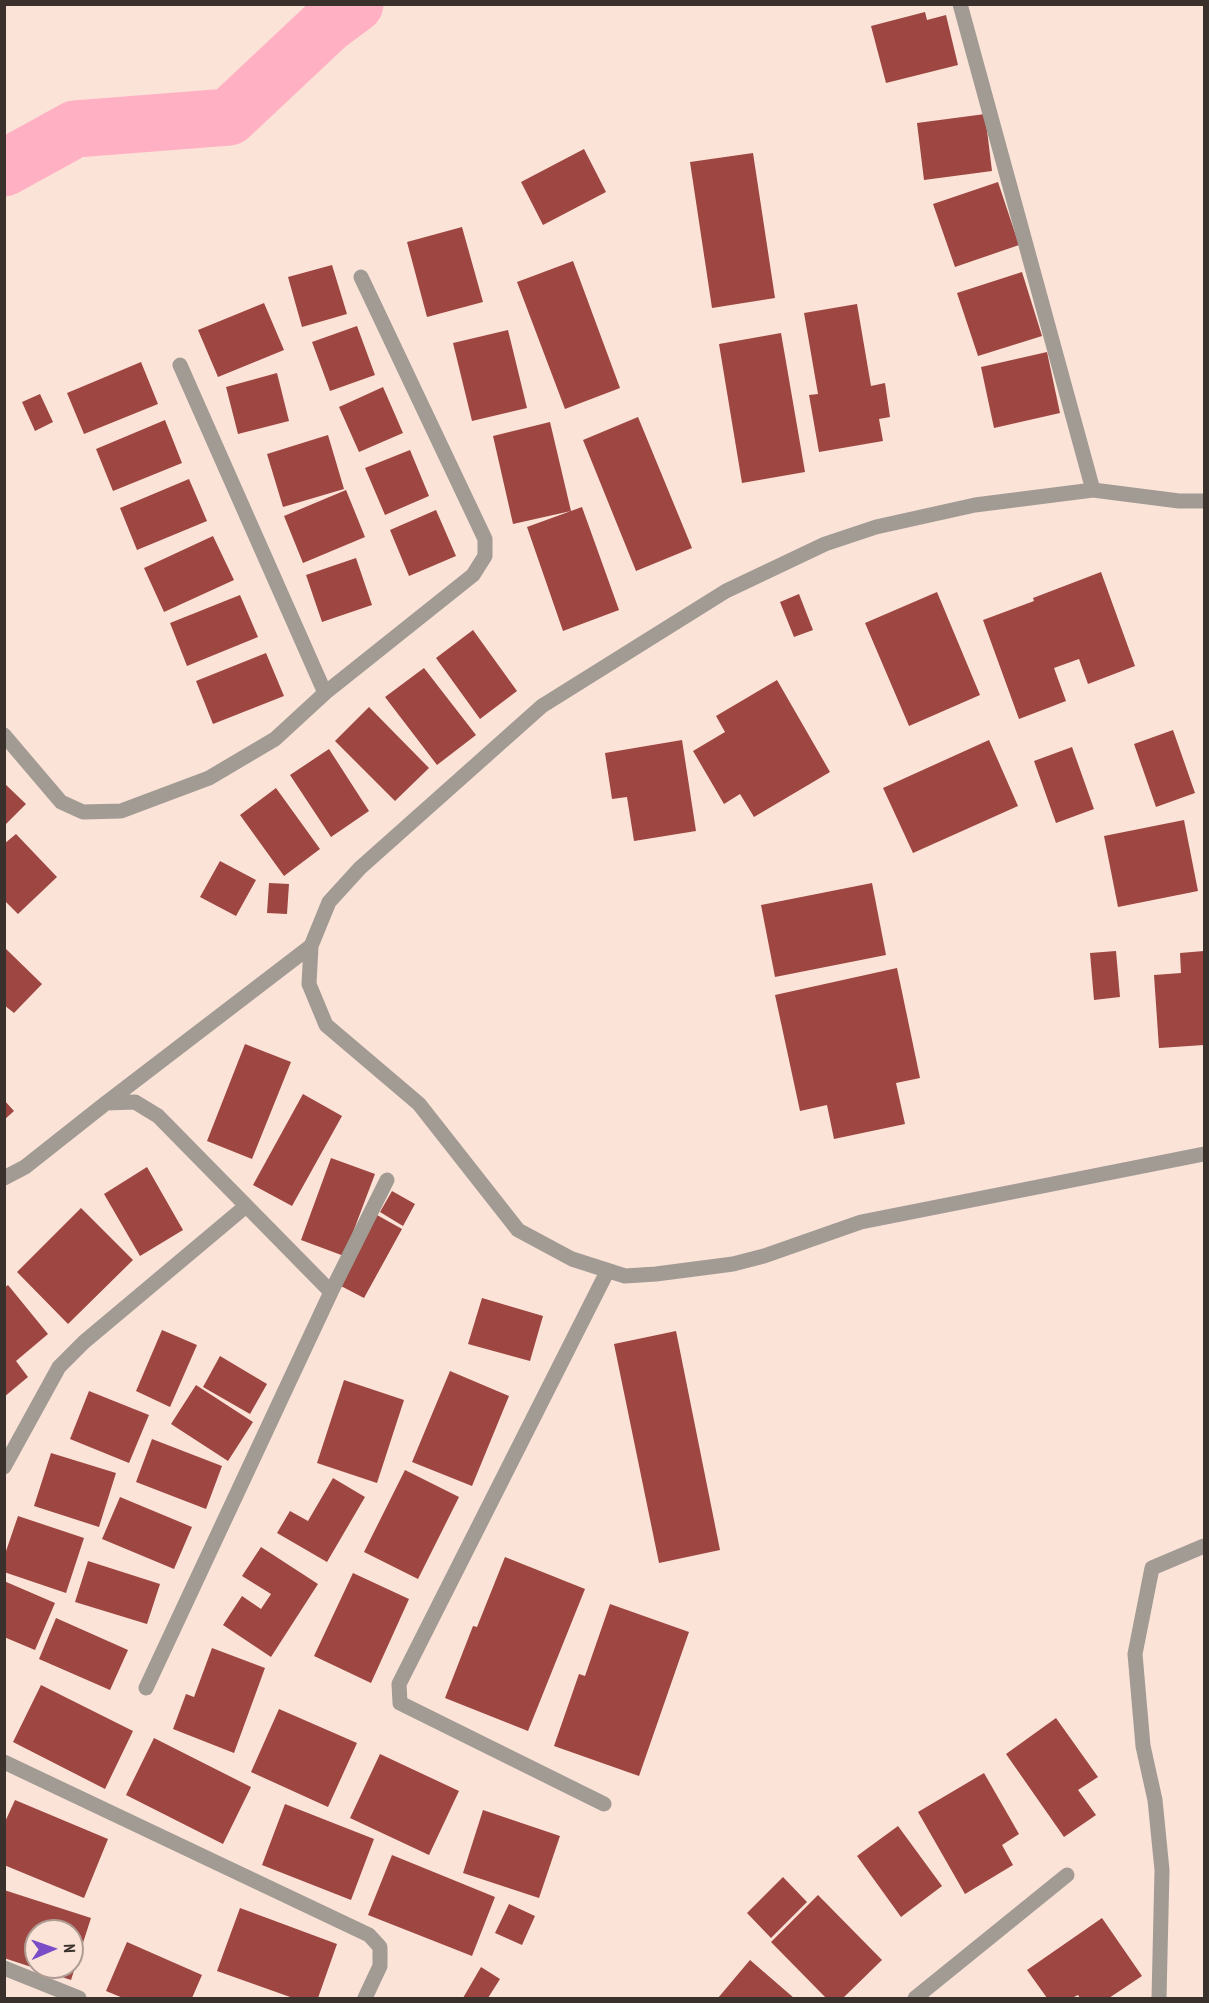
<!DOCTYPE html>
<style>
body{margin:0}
#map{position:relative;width:1209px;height:2003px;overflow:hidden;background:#fbe3d8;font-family:"PT Sans Narrow",sans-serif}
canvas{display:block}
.frame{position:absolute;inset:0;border:6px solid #3a312c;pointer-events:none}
.north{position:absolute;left:24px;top:1919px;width:60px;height:60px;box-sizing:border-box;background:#fbe3d8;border:2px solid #ae9c93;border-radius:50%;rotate:88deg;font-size:16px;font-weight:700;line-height:24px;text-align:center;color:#3a312c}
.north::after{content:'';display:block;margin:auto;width:21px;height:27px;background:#7a4cc5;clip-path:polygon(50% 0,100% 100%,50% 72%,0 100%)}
</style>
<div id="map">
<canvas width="1209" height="2003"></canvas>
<div class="frame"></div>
<div class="north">N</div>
</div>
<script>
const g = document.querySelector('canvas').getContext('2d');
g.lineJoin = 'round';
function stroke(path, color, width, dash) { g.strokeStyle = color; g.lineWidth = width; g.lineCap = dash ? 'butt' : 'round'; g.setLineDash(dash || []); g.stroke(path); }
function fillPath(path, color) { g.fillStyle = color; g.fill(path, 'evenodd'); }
stroke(new Path2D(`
 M4,168L75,129L229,117L328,24L355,4`), '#ffb0c3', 57);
fillPath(new Path2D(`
 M925,12L927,20L946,15L958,65L886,83L871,26Z
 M985,114L992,171L924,180L917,123Z
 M584,149L606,192L543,225L521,182Z
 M753,153L775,298L712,308L690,162Z
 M998,182L1019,245L955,267L933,204Z
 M462,227L483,302L427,317L407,242Z
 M573,261L620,388L565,409L517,282Z
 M332,265L347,314L302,327L288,277Z
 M1022,272L1042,336L978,356L957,293Z
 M264,303L284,350L218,377L198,330Z
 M857,304L871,386L885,383L890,417L879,419L883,441L819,452L809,395L818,394L804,313Z
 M357,326L375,375L330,391L312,342Z
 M508,330L527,408L472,421L453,343Z
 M781,333L805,472L742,483L719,344Z
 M1047,352L1060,413L994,428L981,367Z
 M141,362L158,404L84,434L67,393Z
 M277,373L289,421L238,434L226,387Z
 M383,387L403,433L359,452L339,407Z
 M40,394L53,422L35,431L22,402Z
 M638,417L692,548L636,571L583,440Z
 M165,420L182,463L113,491L96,449Z
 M550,422L571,511L513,524L493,436Z
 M328,435L344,489L283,507L267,454Z
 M410,450L429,496L385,515L365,468Z
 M189,479L207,521L137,550L120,508Z
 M346,490L365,537L303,563L284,516Z
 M582,507L619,610L563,631L527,527Z
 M436,510L456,556L409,576L390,530Z
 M213,536L234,580L164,612L144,568Z
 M356,558L372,605L322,622L306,575Z
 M1101,572L1135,666L1088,684L1079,659L1054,668L1066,701L1019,719L983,620L1034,601L1033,598Z
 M937,592L980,695L909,726L865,623Z
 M799,594L813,630L794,637L780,602Z
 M240,595L258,637L187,666L170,623Z
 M473,630L517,691L480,719L436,658Z
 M266,653L284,696L213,724L196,681Z
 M424,668L476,735L437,765L385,697Z
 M777,680L830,772L754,817L740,794L724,804L693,751L725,732L716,716Z
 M369,707L429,768L395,801L335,741Z
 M1173,730L1195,793L1156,807L1134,744Z
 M682,740L696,831L634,841L627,797L612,799L605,753Z
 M989,740L1018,806L913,853L883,788Z
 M1072,747L1094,809L1056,823L1034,761Z
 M329,749L369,811L331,837L290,775Z
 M4,783L26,804L4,826Z
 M276,788L320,849L284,876L240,815Z
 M1184,820L1198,891L1118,907L1104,836Z
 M16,834L57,877L18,914L4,900V844Z
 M220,861L256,880L236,916L200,897Z
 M269,883L289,884L287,914L267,913Z
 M872,883L886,955L775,977L761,905Z
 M4,947L42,984L14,1013L4,1005Z
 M1116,951L1120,997L1094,1000L1090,953Z
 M1204,951V1045L1159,1048L1154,975L1181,973L1180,953Z
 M897,968L920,1078L896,1083L905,1124L834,1139L827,1105L800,1111L775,995Z
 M245,1044L291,1062L252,1159L207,1141Z
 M303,1094L342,1116L292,1206L253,1185Z
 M4,1100L14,1111L4,1120Z
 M331,1158L375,1174L344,1256L301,1240Z
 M147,1167L183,1230L140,1256L104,1194Z
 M392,1191L415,1204L403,1226L380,1212Z
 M81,1208L133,1260L68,1324L17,1272Z
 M377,1215L402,1229L364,1298L339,1285Z
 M8,1285L48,1334L16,1361L28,1377L4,1397V1288Z
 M482,1298L543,1316L530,1361L468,1344Z
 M162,1330L197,1345L170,1407L136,1391Z
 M676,1331L720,1550L659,1563L614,1344Z
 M220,1356L267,1384L250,1414L203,1387Z
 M450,1371L509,1396L472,1486L412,1462Z
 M344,1380L404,1400L377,1483L317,1463Z
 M196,1385L253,1422L228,1461L171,1424Z
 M89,1391L149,1415L129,1463L70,1439Z
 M152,1439L222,1466L206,1509L136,1482Z
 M51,1453L116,1473L99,1527L34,1506Z
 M405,1470L459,1497L418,1579L364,1552Z
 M333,1478L365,1497L327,1562L277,1533L290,1511L308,1521Z
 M120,1497L192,1527L174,1569L102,1539Z
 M18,1516L84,1538L66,1593L4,1572V1557Z
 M261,1547L318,1584L271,1657L223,1625L242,1596L261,1609L271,1594L242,1576Z
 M505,1557L585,1589L528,1731L445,1698L473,1626L477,1627Z
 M88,1561L160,1584L147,1624L75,1602Z
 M353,1573L409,1599L371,1683L314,1656Z
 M4,1581L55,1603L35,1650L4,1637Z
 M610,1604L689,1632L639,1776L554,1746L579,1674L585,1676Z
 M56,1618L128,1650L110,1690L39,1659Z
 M212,1648L265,1668L234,1753L173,1729L186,1694L194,1697Z
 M41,1685L133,1731L105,1789L13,1742Z
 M279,1709L357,1743L328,1807L251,1772Z
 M1056,1718L1098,1777L1078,1790L1096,1815L1064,1837L1006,1754Z
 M154,1738L251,1787L223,1844L126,1795Z
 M380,1754L459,1791L429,1855L350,1818Z
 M984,1773L1019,1834L1002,1845L1013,1865L965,1894L918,1812Z
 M15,1800L108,1839L84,1898L4,1865V1824Z
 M285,1804L374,1839L351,1900L262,1865Z
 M483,1810L560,1836L539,1898L463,1873Z
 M898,1826L942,1886L901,1917L857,1856Z
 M392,1855L495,1897L472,1956L368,1915Z
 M783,1877L807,1902L771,1938L747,1913Z
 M4,1890L91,1918L71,1980L4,1958ZM36,1931H72V1967H36Z
 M818,1895L882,1960L843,1998H826L771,1942Z
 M509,1904L535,1916L522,1945L495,1933Z
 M240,1908L337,1944L318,1998H293L217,1971Z
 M1102,1918L1142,1976L1109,1998H1080L1078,1995L1072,1998H1047L1027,1970Z
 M127,1942L202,1975L192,1998H123L106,1991Z
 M750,1960L794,1998H718Z
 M481,1967L500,1979L488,1998H463Z`), '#9e4641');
stroke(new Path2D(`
 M960,4L1093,490
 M180,365L325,693
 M1204,501H1179L1093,490L975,505L876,527L825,544L726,591L542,706L360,868L329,902L311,946L309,984L326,1025L419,1104L518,1230L572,1259L625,1276L656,1274L733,1264L764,1256L861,1222L1204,1154
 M4,735L61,802L83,812L121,811L209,778L275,739L325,693L473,575L485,556V539L361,277
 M106,1103L311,946
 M4,1178L25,1167L106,1103L135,1102L158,1116L331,1292
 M4,1467L59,1367L84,1342L246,1206
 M146,1688L331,1292L387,1180
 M4,1762L369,1935L380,1947V1966L365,1998
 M604,1804L400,1703L399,1684L607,1272
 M4,1968L79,1998
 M915,1998L1067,1875
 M1159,1998L1162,1870L1155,1800L1143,1746L1135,1654L1152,1568L1204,1546`), '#a29b94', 15);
</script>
